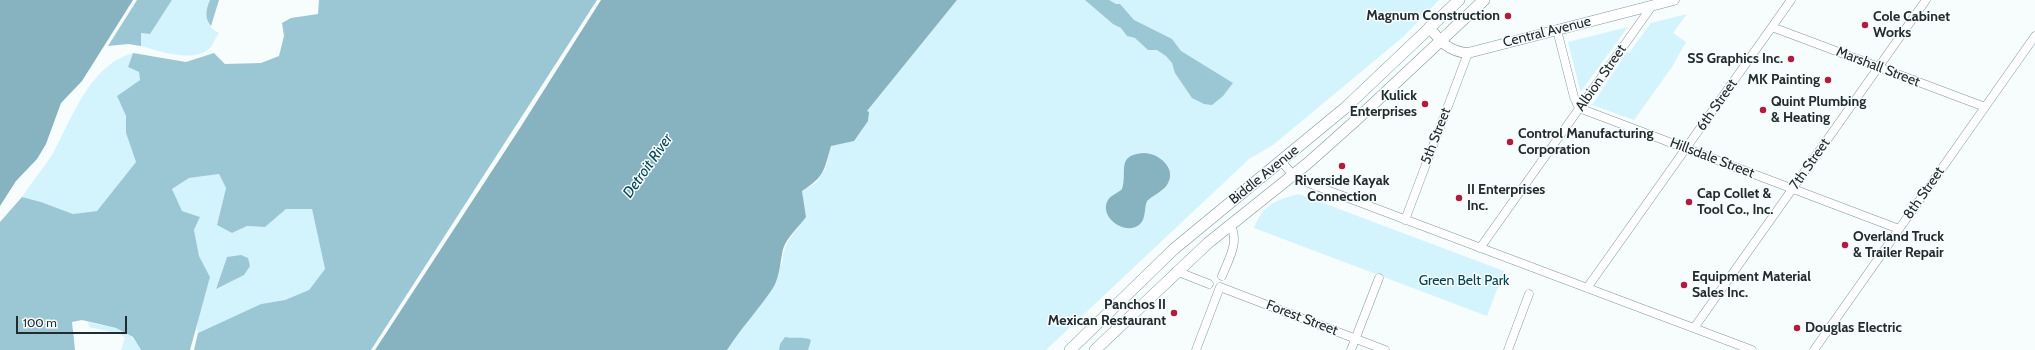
<!DOCTYPE html>
<style>
body{margin:0}
#map{position:relative;width:2035px;height:350px;overflow:hidden;background:#f7fcfd;font-family:Cabin,sans-serif}
canvas{display:block}
.scale{position:absolute;left:16px;top:316px;width:111px;height:18px;box-sizing:border-box;border:2px solid #222b2e;border-top:0;padding-left:5px;font-size:12px;line-height:14px;white-space:nowrap;color:#222b2e;-webkit-text-stroke:3px #f7fcfd;paint-order:stroke}
</style>
<div id="map">
<canvas width="2035" height="350"></canvas>
<div class="scale">100 m</div>
</div>
<script>
const g = document.querySelector('canvas').getContext('2d');
g.lineJoin = 'round';
function fillPath(path, color) { g.fillStyle = color; g.fill(path, 'evenodd'); }
function stroke(path, color, width, dash) { g.strokeStyle = color; g.lineWidth = width; g.lineCap = dash ? 'butt' : 'round'; g.setLineDash(dash || []); g.stroke(path); }
function drawText(font, color, halo, rows, align = 'center') {
  g.font = font + ' Cabin,sans-serif'; g.lineWidth = 3; g.setLineDash([]); g.textBaseline = 'middle'; g.strokeStyle = halo; g.fillStyle = color; for (const [text, x, y, turn = 0] of rows) {
    g.save(); g.translate(x, y); g.rotate((+turn || 0) * Math.PI / 180); g.textAlign = isNaN(turn) ? turn : align; if (halo) g.strokeText(text, 0, 0); g.fillText(text, 0, 0); g.restore();
  }
}
fillPath(new Path2D(`
 M172,0H210C204,12 205,27 219,33C216,37 213,45 209,49C193,63 158,51 141,46V33L150,34Z
 M957,0H1439L1403,37L1273,145L1249,159L1046,350H727L782,263C784,241 794,234 806,217L802,191L817,182L826,167L831,146L867,111Z
 M1687,14L1673,33L1686,42L1672,67L1634,120L1592,105L1627,52L1629,53L1651,23Z
 M1628,27L1581,91L1580,90L1568,42Z
 M133,53L128,67L139,72L140,80L117,96L126,116V133L136,162L97,211L73,214L41,202L22,197C31,183 43,169 52,155C72,119 89,65 133,53Z
 M219,174L226,188L217,225L232,233L247,226L265,227L286,209H312L325,269L309,290L285,300L261,304L198,333L196,323L210,277L199,256L194,230L200,217L182,211L172,189L189,178ZM227,257L229,281L216,288Z
 M1299,194L1504,271L1487,316L1254,228C1263,204 1276,200 1299,194Z
 M88,322C114,330 126,324 141,350H121L125,338L120,334L89,327Z`), '#d3f4fd');
fillPath(new Path2D(`
 M137,0H172L150,34L141,33V46L128,44L108,46Z
 M210,0H219L211,26C204,18 206,9 210,0Z
 M319,0H597L371,350H194L198,333L261,304L285,300L309,290L325,269L312,209H286L265,227L247,226L232,233L217,225L226,188L219,174L189,178L172,189L182,211L200,217L194,230L199,256L210,277L190,350H141L133,337L116,328L82,320L72,322L75,350H0V222L22,197L41,202L73,214L97,211L136,162L126,133V116L117,96L140,80L139,72L128,67L133,53L186,62L214,53L225,64L261,63L279,56L284,36L282,23L291,18L318,14Z
 M1085,0H1109L1116,4H1120L1134,20L1172,39L1181,51L1233,83L1223,96L1212,105L1204,104L1192,98L1175,73L1172,63L1166,56L1157,50H1148L1135,38L1127,36L1121,28L1113,24Z
 M241,255L248,258L250,266L244,275L216,289L227,257Z
 M785,337C794,339 804,336 811,340L808,350H779L780,344Z`), '#9bc7d4');
fillPath(new Path2D(`
 M0,0H133L82,81L61,103L46,144L37,159L16,181L0,206Z
 M601,0H957L867,111L869,112L868,121L854,141L831,146C824,171 824,177 802,191L806,217C799,227 787,237 783,249C780,262 780,276 773,288C759,309 741,328 727,350H375L520,128Z
 M1144,153C1158,153 1178,168 1167,185C1162,192 1153,195 1147,201C1144,208 1146,219 1140,224C1126,237 1098,217 1108,200C1111,195 1118,193 1122,189C1128,172 1115,155 1144,153Z`), '#87b3c0');
const minor = new Path2D(`
 M1772,27L1985,107
 M1557,30L1574,97L1579,108L1899,229
 M1281,161L1292,174L1303,181L1752,350
 M1405,220L1468,53
 M1480,248L1652,6
 M1176,271L1209,284
 M1222,276C1229,258 1240,242 1230,224
 M1587,288L1791,0
 M1694,328L1926,0
 M1196,350L1220,287L1385,350
 M1351,350L1379,278
 M1508,350L1529,294
 M1814,350L2035,36`);
const tertiary = new Path2D(`
 M1429,27C1440,41 1449,52 1468,53L1674,0`);
const secondary = new Path2D(`
 M1070,350L1174,249L1345,108L1459,0
 M1095,350L1208,243L1308,163L1354,122L1484,0`);
stroke(minor, '#81979d', 9);
stroke(tertiary, '#81979d', 11);
stroke(secondary, '#81979d', 12);
stroke(minor, '#fff', 8);
stroke(tertiary, '#fff', 10);
stroke(secondary, '#fff', 11);
for (const [x, y, r, color] of [
 [1508,16,4,"#b01c3e"],
 [1865,25,4,"#b01c3e"],
 [1791,59,4,"#b01c3e"],
 [1828,80,4,"#b01c3e"],
 [1425,104,4,"#b01c3e"],
 [1763,110,4,"#b01c3e"],
 [1510,142,4,"#b01c3e"],
 [1342,166,4,"#b01c3e"],
 [1459,198,4,"#b01c3e"],
 [1689,202,4,"#b01c3e"],
 [1845,245,4,"#b01c3e"],
 [1684,285,4,"#b01c3e"],
 [1174,313,4,"#b01c3e"],
 [1797,328,4,"#b01c3e"]
]) { const dot = new Path2D(); dot.arc(x, y, r, 0, 2 * Math.PI); g.fillStyle = color; g.fill(dot); stroke(dot, '#f7fcfd', 1.5); }
drawText('bold 14px', '#222b2e', '#f7fcfd', [
 ["Magnum Construction",1500,16,"right"],
 ["Cole Cabinet",1873,17],
 ["Works",1873,33],
 ["SS Graphics Inc.",1783,59,"right"],
 ["MK Painting",1820,80,"right"],
 ["Kulick",1417,96,"right"],
 ["Enterprises",1417,112,"right"],
 ["Quint Plumbing",1771,102],
 ["& Heating",1771,118],
 ["Control Manufacturing",1518,134],
 ["Corporation",1518,150],
 ["Riverside Kayak",1342,181,"center"],
 ["Connection",1342,197,"center"],
 ["II Enterprises",1467,190],
 ["Inc.",1467,206],
 ["Cap Collet &",1697,194],
 ["Tool Co., Inc.",1697,210],
 ["Overland Truck",1853,237],
 ["& Trailer Repair",1853,253],
 ["Equipment Material",1692,277],
 ["Sales Inc.",1692,293],
 ["Panchos II",1166,305,"right"],
 ["Mexican Restaurant",1166,321,"right"],
 ["Douglas Electric",1805,328]
], 'left');
drawText('14px', '#222b2e', '#f7fcfd', [
 ["Central Avenue",1547,32,-14],
 ["Marshall Street",1878,67,21],
 ["Albion Street",1601,78,-55],
 ["6th Street",1717,105,-55],
 ["5th Street",1436,136,-69],
 ["Hillsdale Street",1712,158,21],
 ["7th Street",1810,164,-55],
 ["Biddle Avenue",1264,175,-39],
 ["8th Street",1924,193,-55],
 ["Forest Street",1302,318,21]
]);
drawText('14px', '#004250', '#f7fcfd', [
 ["Green Belt Park",1464,281]
]);
drawText('italic 15px', '#044655', '#f7fcfd', [
 ["Detroit River",648,166,-55]
]);
</script>
